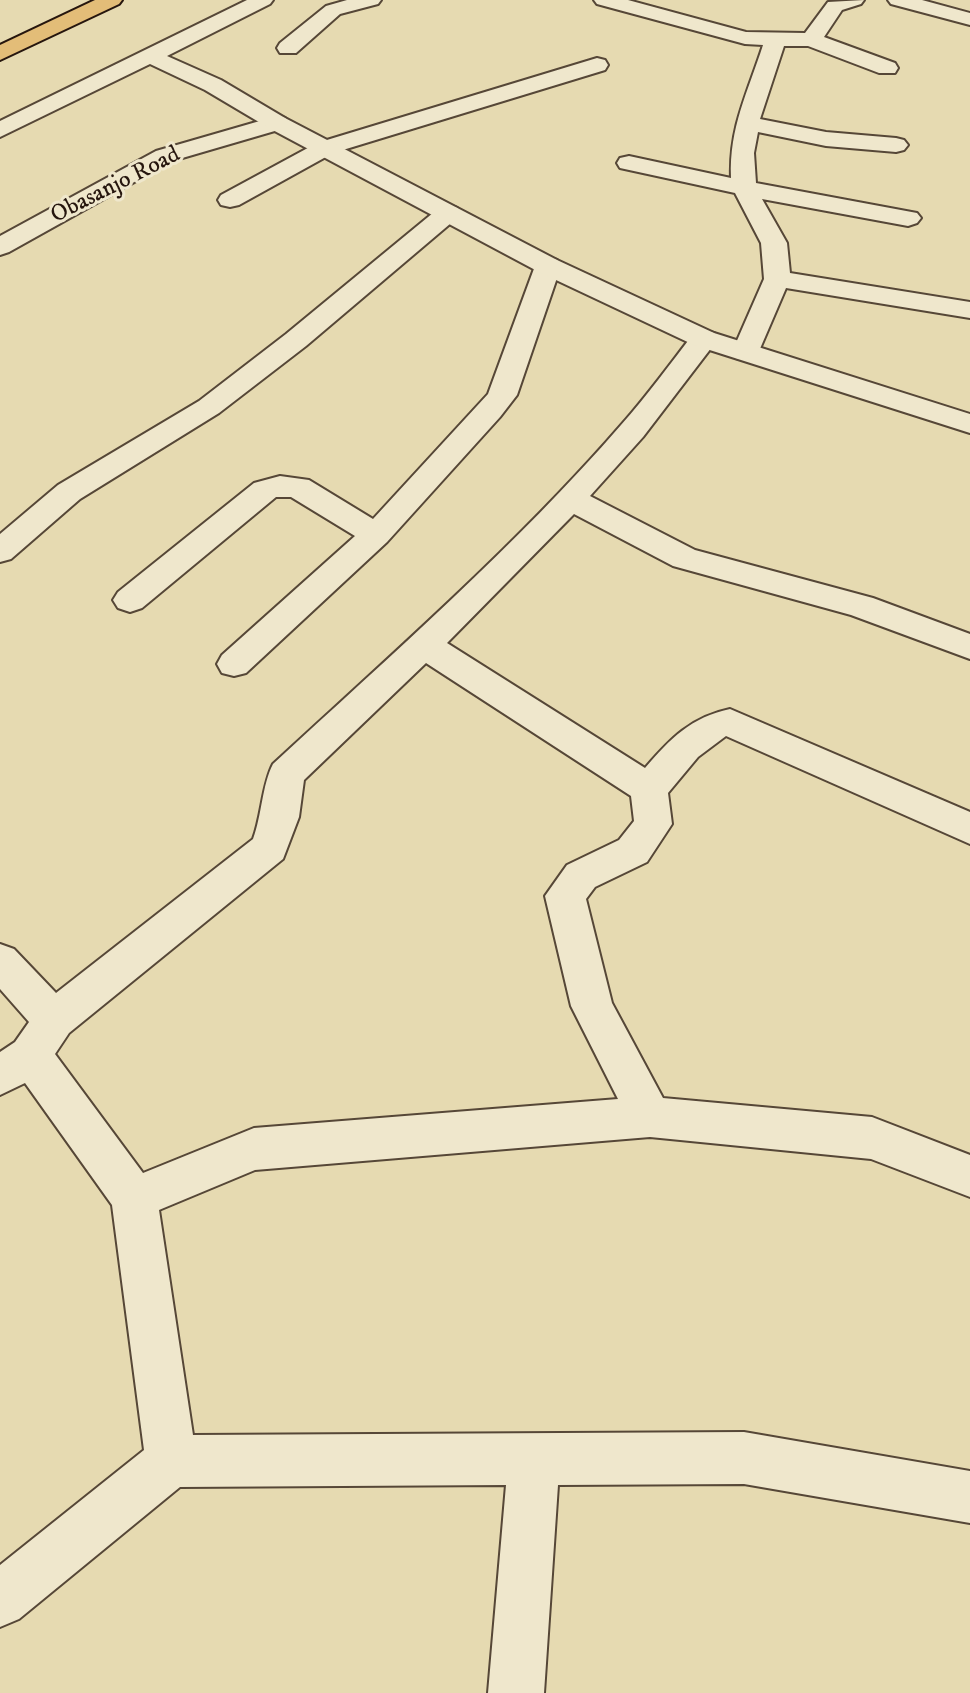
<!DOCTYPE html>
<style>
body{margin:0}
canvas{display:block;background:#e6dab1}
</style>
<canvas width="970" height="1693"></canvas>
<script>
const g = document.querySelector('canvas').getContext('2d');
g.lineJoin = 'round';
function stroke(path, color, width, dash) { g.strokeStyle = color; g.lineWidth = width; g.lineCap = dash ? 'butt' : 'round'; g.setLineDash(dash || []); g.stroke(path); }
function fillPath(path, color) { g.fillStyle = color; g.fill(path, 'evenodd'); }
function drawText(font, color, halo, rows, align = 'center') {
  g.font = font + ' "IM FELL DW Pica",serif'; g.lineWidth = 6; g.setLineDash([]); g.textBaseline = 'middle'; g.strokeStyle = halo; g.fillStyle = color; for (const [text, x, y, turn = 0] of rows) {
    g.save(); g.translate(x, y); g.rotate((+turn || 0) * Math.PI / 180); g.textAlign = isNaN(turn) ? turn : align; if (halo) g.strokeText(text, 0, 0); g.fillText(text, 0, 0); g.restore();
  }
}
const minor = new Path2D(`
 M347,0H381L378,4L340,14L296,53H280L277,48L280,43L326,6Z
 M594,0H628L746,32L805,33L828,2L864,0L861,4L842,10L824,37L895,63L898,68L895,73H879L808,46H784L760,119L826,132L896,138L904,140L908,145L904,150L896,152L826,146L758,132L754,153L756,183L917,213L921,218L917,223L908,226L762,199L787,243L790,273L970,302V318L786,288L756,358L746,360L736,358L732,352L764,279L761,243L735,193L620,168L617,163L620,158L629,156L731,178C729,127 748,92 763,45L745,44L597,4Z
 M888,0H922L970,13V25L891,4Z
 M597,58L605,60L608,65L605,70L333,153L239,205L230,207L221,205L218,200L221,195L317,143Z
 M277,116L285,118L289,123L285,128L172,161L9,252L0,255V236L156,151Z
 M448,205L457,208L461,213L457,218L306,346L219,413L80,499L11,559L0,562V534L58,485L199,401L286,334L439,208Z
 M548,258L557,260L561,266L517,395L500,417L387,542L246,673L234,676L222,673L217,664L222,655L355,536L291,497H276L142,608L130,612L118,608L113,600L118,592L254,483L280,476L309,480L373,519L488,394L535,266L539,260Z
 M704,331L714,333L718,339L643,437L590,496L695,550L873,598L970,634V659L851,615L673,566L574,514L447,643L645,768C670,739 691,717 730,709L970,812V844L726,736L698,757L668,793L672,824L647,862L595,887L586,899L612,1003L663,1098L872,1117L970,1155V1197L871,1159L650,1137L255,1170L159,1210L193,1435L744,1432L970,1471V1523L744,1484L558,1485L544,1693H488L506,1485L180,1487L19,1619L0,1627V1565L144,1450L112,1205L25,1083L0,1095V1052L15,1042L29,1022L0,989V944L14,949L56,993L253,839C262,815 262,785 273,764C390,656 517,545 621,425C647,396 670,364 694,333ZM426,663L631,796L634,821L619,840L567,865L545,896L571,1006L618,1099L254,1128L143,1173L55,1054L69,1033L283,859L299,817L304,780Z`);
const tertiary = new Path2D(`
 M247,0H273L270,4L167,56L221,80L285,118L557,260L714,333L970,414V433L694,345L539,272L269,128L205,90L150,64L0,137V121Z`);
const primary = new Path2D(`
 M95,0H122L119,4L0,60V45Z`);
stroke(minor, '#564737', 4);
stroke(tertiary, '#564737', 4);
stroke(primary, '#26160e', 4);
fillPath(minor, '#efe7cc');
fillPath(tertiary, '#efe7cc');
fillPath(primary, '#e3bd78');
drawText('24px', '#26160e', '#efe7cc', [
 ["Obasanjo Road",116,186,-27]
]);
</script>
